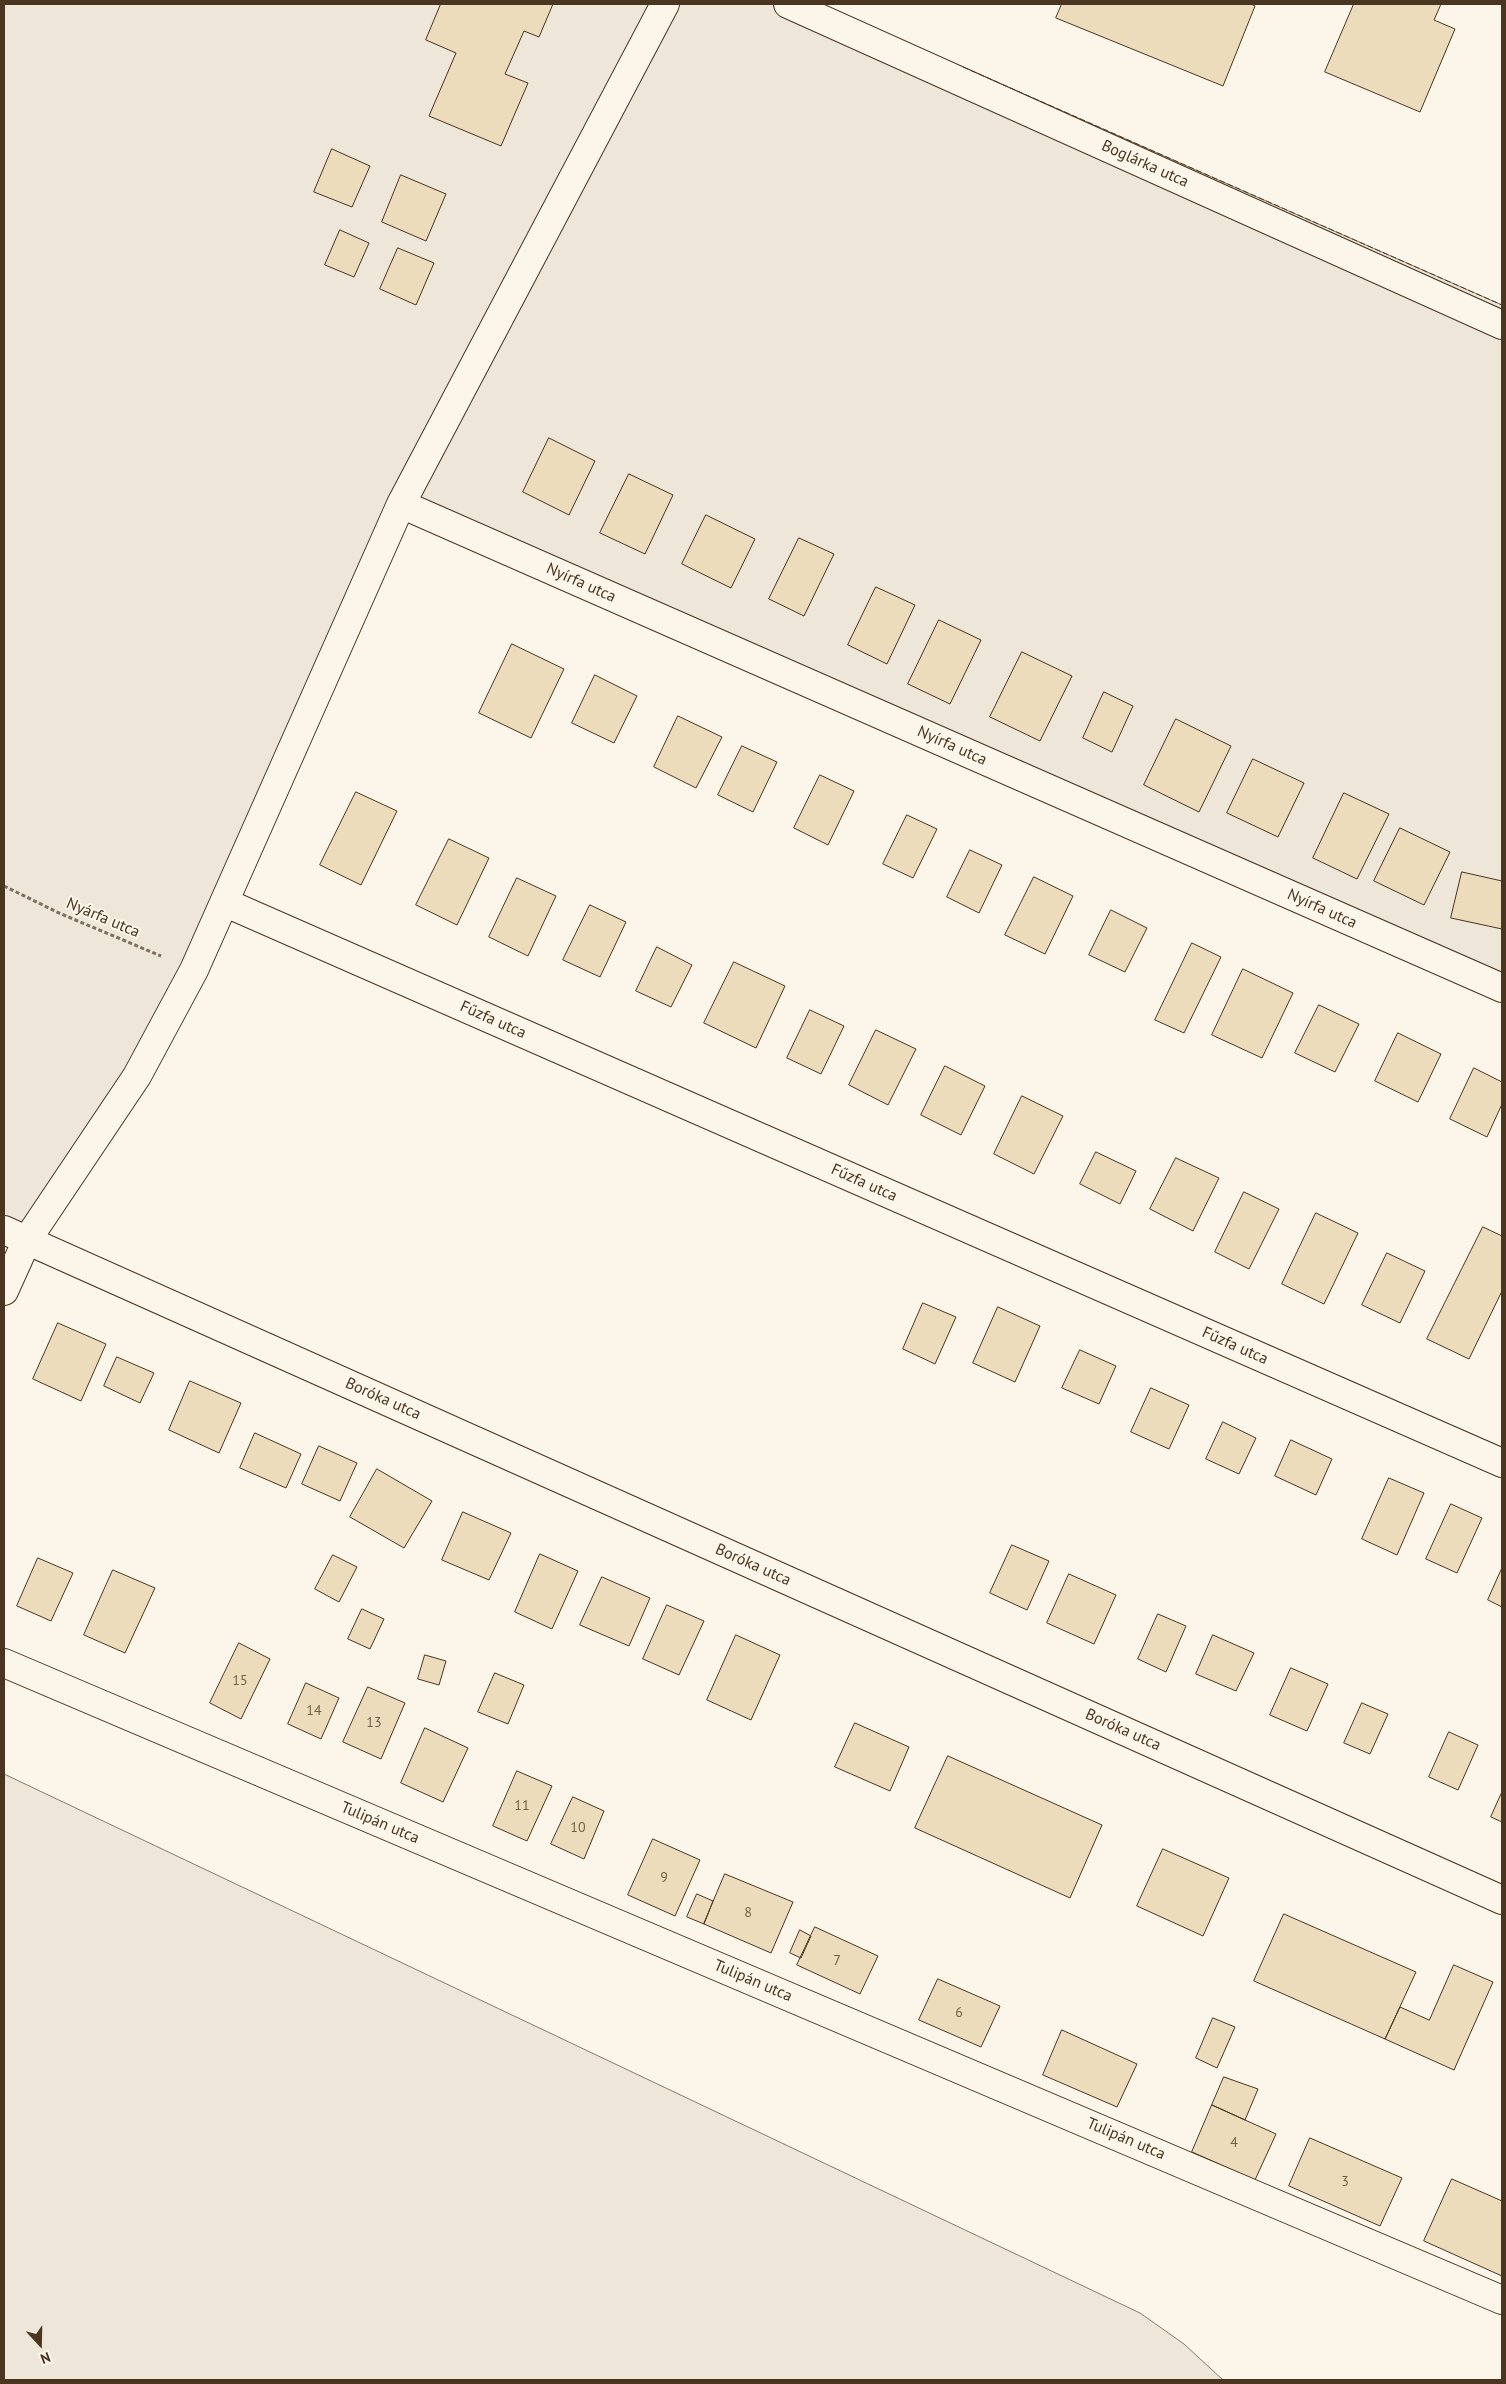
<!DOCTYPE html>
<meta charset="utf-8">
<style>
body{margin:0}
#map{position:relative;width:1506px;height:2384px;overflow:hidden;background:#fbf6e9;font-family:"PT Sans",sans-serif}
canvas{display:block}
.frame{position:absolute;inset:0;border:5px solid #4a3520;pointer-events:none}
.north{position:absolute;left:15px;top:2319px;width:50px;height:50px;-webkit-text-stroke:4px #fbf6e9;paint-order:stroke;rotate:159deg;font-size:14px;font-weight:700;line-height:20px;text-align:center;color:#4a3520}
.north::after{content:'';display:block;margin:auto;width:18px;height:22px;background:#4a3520;clip-path:polygon(50% 0,100% 100%,50% 72%,0 100%)}
</style>
<div id="map">
<canvas width="1506" height="2384"></canvas>
<div class="frame"></div>
<div class="north">N</div>
</div>
<script>
const g = document.querySelector('canvas').getContext('2d');
g.lineJoin = 'round';
function fillPath(path, color) { g.fillStyle = color; g.fill(path, 'evenodd'); }
function stroke(path, color, width, dash) { g.strokeStyle = color; g.lineWidth = width; g.lineCap = dash ? 'butt' : 'round'; g.setLineDash(dash || []); g.stroke(path); }
function drawText(font, color, halo, rows, align = 'center') {
  g.font = font + ' "PT Sans",sans-serif'; g.lineWidth = 4; g.setLineDash([]); g.textBaseline = 'middle'; g.strokeStyle = halo; g.fillStyle = color; for (const [text, x, y, turn = 0] of rows) {
    g.save(); g.translate(x, y); g.rotate((+turn || 0) * Math.PI / 180); g.textAlign = isNaN(turn) ? turn : align; if (halo) g.strokeText(text, 0, 0); g.fillText(text, 0, 0); g.restore();
  }
}
const green = new Path2D(`
 M4,4H819L1502,305V978L401,504L226,903L27,1240L4,1228Z
 M4,1774L1140,2313L1184,2344L1223,2380H4Z`);
fillPath(green, '#ede6d9');
stroke(green, '#887966', 1);
const building = new Path2D(`
 M441,4H553L539,37L524,31L505,74L528,83L501,146L429,116L456,53L426,40Z
 M1062,4H1251L1255,6L1223,86L1056,18Z
 M1354,4H1441L1434,20L1455,29L1420,112L1325,72Z
 M332,149L370,166L352,207L314,192Z
 M401,175L446,194L426,241L382,222Z
 M340,230L369,243L354,277L325,265Z
 M398,248L434,263L416,305L380,289Z
 M549,438L595,461L569,515L523,492Z
 M629,474L673,495L645,554L600,533Z
 M706,515L755,539L731,588L682,564Z
 M799,538L834,554L804,616L769,599Z
 M876,587L915,605L887,664L848,645Z
 M939,620L981,640L950,704L908,684Z
 M512,644L564,669L531,738L479,713Z
 M1022,652L1072,676L1040,741L990,717Z
 M595,675L637,696L614,743L572,723Z
 M1104,692L1133,706L1112,752L1083,738Z
 M678,716L722,737L696,788L654,767Z
 M1176,719L1231,746L1199,812L1144,785Z
 M742,746L777,762L753,812L718,795Z
 M1253,759L1304,783L1278,837L1227,813Z
 M820,775L854,791L828,845L794,828Z
 M356,792L397,811L361,885L320,865Z
 M1344,793L1389,814L1357,879L1313,858Z
 M907,815L937,829L913,878L883,864Z
 M1400,828L1450,852L1424,905L1374,881Z
 M449,839L489,858L457,925L416,905Z
 M970,850L1002,865L979,913L947,897Z
 M1462,872L1502,881V929L1451,918Z
 M1034,877L1073,896L1045,954L1005,935Z
 M517,878L556,896L528,956L489,937Z
 M590,905L626,922L600,977L563,960Z
 M1111,910L1147,928L1125,972L1089,955Z
 M1192,943L1221,957L1184,1033L1155,1020Z
 M657,947L692,965L671,1007L636,991Z
 M734,962L785,986L756,1048L704,1023Z
 M1243,969L1293,993L1262,1058L1212,1035Z
 M1319,1005L1359,1024L1335,1072L1295,1053Z
 M810,1010L844,1026L821,1074L787,1058Z
 M876,1030L916,1049L888,1105L849,1085Z
 M1398,1033L1441,1054L1418,1102L1375,1081Z
 M945,1066L985,1086L961,1135L921,1115Z
 M1474,1068L1502,1082V1104L1487,1137L1450,1119Z
 M1022,1096L1063,1116L1034,1174L994,1154Z
 M1096,1152L1136,1171L1120,1204L1080,1184Z
 M1176,1158L1219,1178L1193,1231L1150,1209Z
 M1244,1192L1279,1209L1249,1269L1215,1252Z
 M1316,1213L1358,1233L1324,1304L1282,1284Z
 M1483,1227L1502,1236V1291L1469,1359L1427,1339Z
 M1387,1253L1425,1271L1400,1323L1362,1305Z
 M923,1303L956,1317L935,1364L903,1349Z
 M998,1307L1040,1326L1015,1382L973,1363Z
 M58,1323L106,1344L81,1401L33,1379Z
 M1080,1350L1116,1366L1099,1404L1062,1388Z
 M117,1357L154,1373L140,1403L104,1386Z
 M190,1381L241,1403L219,1453L169,1430Z
 M1151,1388L1189,1405L1169,1449L1131,1432Z
 M1223,1422L1256,1438L1239,1474L1206,1459Z
 M255,1433L301,1454L286,1488L240,1468Z
 M1291,1440L1332,1459L1316,1495L1275,1476Z
 M319,1446L357,1463L340,1501L302,1484Z
 M377,1469L432,1501L404,1548L350,1517Z
 M1389,1478L1424,1493L1397,1555L1362,1539Z
 M1451,1504L1482,1518L1457,1573L1426,1559Z
 M463,1512L511,1533L489,1580L442,1560Z
 M1012,1545L1049,1561L1027,1610L990,1593Z
 M540,1554L578,1571L552,1629L515,1612Z
 M333,1555L357,1567L339,1602L315,1589Z
 M38,1558L73,1573L51,1621L17,1606Z
 M1502,1568V1607L1488,1600Z
 M113,1570L155,1588L125,1653L84,1635Z
 M1069,1574L1116,1595L1094,1644L1047,1623Z
 M602,1577L650,1598L629,1646L580,1625Z
 M667,1605L704,1621L679,1675L643,1659Z
 M362,1609L384,1619L370,1649L348,1639Z
 M1158,1614L1186,1626L1166,1672L1138,1659Z
 M736,1635L780,1655L751,1720L707,1700Z
 M1213,1635L1254,1653L1236,1691L1196,1674Z
 M239,1643L270,1659L241,1719L210,1703Z
 M425,1655L446,1661L439,1685L418,1679Z
 M1291,1668L1328,1684L1307,1731L1270,1715Z
 M495,1673L524,1685L508,1724L478,1712Z
 M306,1683L339,1698L321,1739L288,1724Z
 M368,1687L405,1703L381,1759L343,1742Z
 M1362,1703L1388,1714L1370,1754L1344,1743Z
 M855,1723L909,1747L890,1791L835,1767Z
 M425,1728L468,1748L443,1802L401,1783Z
 M1449,1732L1478,1745L1458,1790L1429,1777Z
 M948,1756L1102,1825L1070,1898L915,1828Z
 M517,1771L552,1786L527,1841L493,1826Z
 M1502,1792V1822L1491,1817Z
 M573,1797L604,1811L584,1859L551,1844Z
 M653,1839L700,1860L675,1916L628,1895Z
 M1163,1849L1229,1878L1203,1936L1137,1906Z
 M725,1874L793,1902L771,1953L704,1924Z
 M697,1894L713,1901L704,1924L687,1917Z
 M1284,1914L1416,1972L1385,2039L1254,1981Z
 M815,1927L878,1956L860,1994L797,1965Z
 M800,1930L811,1936L801,1958L790,1953Z
 M1454,1965L1493,1982L1454,2070L1385,2039L1400,2007L1429,2020Z
 M938,1979L1000,2006L981,2047L919,2020Z
 M1213,2018L1235,2027L1217,2068L1196,2058Z
 M1062,2030L1137,2064L1117,2107L1043,2075Z
 M1224,2077L1258,2089L1245,2120L1212,2105Z
 M1212,2105L1276,2134L1255,2180L1192,2152Z
 M1310,2138L1402,2178L1380,2226L1289,2186Z
 M1452,2179L1502,2201V2276L1424,2241Z`);
fillPath(building, '#ecdcbc');
stroke(building, '#4a3520', 1);
const minor = new Path2D(`
 M788,4L1502,325
 M401,504L1502,988
 M226,903L1502,1463
 M4,1230L1502,1900
 M4,1291L27,1240L137,1076L194,970L401,504L665,4
 M4,1663L1502,2300`);
stroke(minor, '#4a3520', 30);
stroke(new Path2D(`
 M4,886L59,913L161,956`), '#7f6f5c', 3, [4, 2.5]);
stroke(minor, '#fbf6e9', 28);
stroke(new Path2D(`
 M963,67L1502,305`), '#4a3520', 1, [6, 2.5]);
drawText('14px', '#725f47', null, [
 ["15",240,1681],
 ["14",314,1711],
 ["13",374,1723],
 ["11",522,1806],
 ["10",578,1828],
 ["9",664,1878],
 ["8",748,1913],
 ["7",837,1961],
 ["6",959,2013],
 ["4",1234,2143],
 ["3",1345,2182]
]);
drawText('16px', '#4a3520', '#fbf6e9', [
 ["Boglárka utca",1145,164,24],
 ["Nyírfa utca",581,583,24],
 ["Nyírfa utca",952,746,24],
 ["Nyírfa utca",1322,909,24],
 ["Nyárfa utca",103,918,23],
 ["Fűzfa utca",493,1020,24],
 ["Fűzfa utca",864,1183,24],
 ["Fűzfa utca",1235,1346,24],
 ["Boróka utca",383,1399,24],
 ["Boróka utca",753,1565,24],
 ["Boróka utca",1123,1730,24],
 ["Tulipán utca",380,1823,23],
 ["Tulipán utca",753,1981,23],
 ["Tulipán utca",1126,2139,23]
]);
</script>
